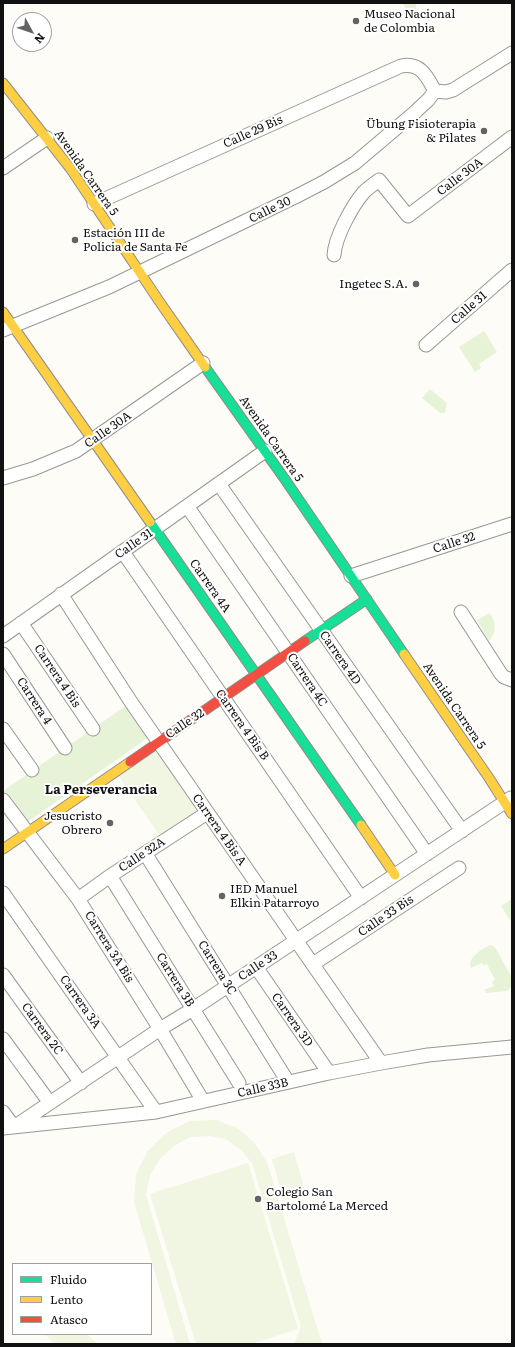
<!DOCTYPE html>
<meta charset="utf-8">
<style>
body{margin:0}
#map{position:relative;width:515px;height:1347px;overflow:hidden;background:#fdfcf7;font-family:Literata,serif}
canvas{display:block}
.frame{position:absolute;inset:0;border:4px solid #111;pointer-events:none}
.legend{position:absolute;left:12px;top:1263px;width:140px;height:72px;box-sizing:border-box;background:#fff;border:1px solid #a0a0a0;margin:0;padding:5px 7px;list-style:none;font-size:12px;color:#111}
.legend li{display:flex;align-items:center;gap:8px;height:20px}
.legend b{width:20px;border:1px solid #a0a0a0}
.north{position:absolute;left:12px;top:12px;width:40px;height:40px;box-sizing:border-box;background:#fff;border:1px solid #a0a0a0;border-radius:50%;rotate:130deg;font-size:11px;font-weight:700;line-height:16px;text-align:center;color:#111}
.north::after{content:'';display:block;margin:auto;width:14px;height:18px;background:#646362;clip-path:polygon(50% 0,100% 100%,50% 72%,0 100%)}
</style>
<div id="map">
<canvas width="515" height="1347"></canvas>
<div class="frame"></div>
<ul class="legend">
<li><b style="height:5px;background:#16e098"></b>Fluido</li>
<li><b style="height:5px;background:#ffcf43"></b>Lento</li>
<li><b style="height:5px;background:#f24e42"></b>Atasco</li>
</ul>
<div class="north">N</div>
</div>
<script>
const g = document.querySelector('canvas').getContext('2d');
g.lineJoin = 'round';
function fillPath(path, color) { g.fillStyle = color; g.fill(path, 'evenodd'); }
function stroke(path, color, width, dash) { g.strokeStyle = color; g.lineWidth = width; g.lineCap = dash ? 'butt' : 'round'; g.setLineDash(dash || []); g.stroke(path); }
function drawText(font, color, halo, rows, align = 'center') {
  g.font = font + ' Literata,serif'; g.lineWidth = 4; g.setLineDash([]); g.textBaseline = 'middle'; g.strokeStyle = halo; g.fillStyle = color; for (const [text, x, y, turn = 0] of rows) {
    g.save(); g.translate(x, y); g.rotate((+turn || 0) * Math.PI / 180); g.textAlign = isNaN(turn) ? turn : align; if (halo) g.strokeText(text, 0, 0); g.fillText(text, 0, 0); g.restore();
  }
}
fillPath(new Path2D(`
 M403,3H416V11L409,15Z
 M484,331L497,352L479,364L481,368L475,372L459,347Z
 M430,389L447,403L445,413H440L422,398Z
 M490,613C496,622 497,633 489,641L477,620Z
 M127,705L149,737L26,823L3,791Z
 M512,899V923L501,906Z
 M490,945L493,946L496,949L512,978L511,987L507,991L486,993L484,990L494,986L492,982L495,980L487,964L484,965L482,963L471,968C467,957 482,949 490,945Z`), '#e7f3d7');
fillPath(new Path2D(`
 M154,744L201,812L162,839L115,771Z
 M216,1120L237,1128L254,1142L267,1162L322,1344H294L301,1327L252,1163L241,1150L226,1139L210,1136L190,1137L174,1146L160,1159L150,1175L146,1195L190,1344H176L134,1202L136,1174L147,1152L166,1133L190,1121Z
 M294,1152L306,1194L284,1200L272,1159Z
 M248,1163L298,1329L251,1344H196L150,1194Z
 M45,1334H87L97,1344H54Z`), '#f0f6e1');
const street = new Path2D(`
 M435,91L446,92L453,90L512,53
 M3,168L47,138
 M94,204L401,66C421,62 427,77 435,91
 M334,255C335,237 352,206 364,192C368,188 374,184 379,180L408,216L512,137
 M3,330L109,287L295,197L324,182L355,163L413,114L428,100L435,91
 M426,345L512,270
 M3,478L33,469L76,451L203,363
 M219,484L462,831
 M187,506L427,854
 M123,552L361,898
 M351,576L512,524
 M61,594L131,702L381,1063
 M461,612L501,674L504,677L512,680
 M21,623L93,729
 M3,636L265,451
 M3,654L65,748
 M3,729L32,770
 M3,800L78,899L160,1029L203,1101
 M145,853L288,1082
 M110,876L239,1083
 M3,893L156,1112
 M78,899L110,876L207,813
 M313,964L459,868
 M256,967L329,1073
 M3,975L81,1083
 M3,1039L50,1103
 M3,1112L14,1127
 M14,1127L160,1029L193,1009L511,798
 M3,1128L156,1112L329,1073L381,1063L428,1055L512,1047`);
const fast = new Path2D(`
 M205,367L284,478L404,654
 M150,522L361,825
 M305,641L367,599`);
const slow = new Path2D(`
 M3,83L70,168L159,301L205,367
 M3,312L150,522
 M404,654L489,778L512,814
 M361,825L395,875
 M3,849L130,762`);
const jam = new Path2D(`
 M130,762L305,641`);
stroke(street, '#979795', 15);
stroke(fast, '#8e8d8b', 11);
stroke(slow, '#8e8d8b', 11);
stroke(jam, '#8e8d8b', 11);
stroke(street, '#fffffe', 13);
stroke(fast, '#16e098', 9);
stroke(slow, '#ffcf43', 9);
stroke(jam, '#f24e42', 9);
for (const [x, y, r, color] of [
 [356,21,4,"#646362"],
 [484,131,4,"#646362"],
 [75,240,4,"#646362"],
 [416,284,4,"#646362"],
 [110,823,4,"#646362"],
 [222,896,4,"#646362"],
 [258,1199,4,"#646362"]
]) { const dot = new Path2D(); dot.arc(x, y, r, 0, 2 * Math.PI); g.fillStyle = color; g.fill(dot); stroke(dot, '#fff', 1.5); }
drawText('12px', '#111', '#fff', [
 ["Museo Nacional",364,14],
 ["de Colombia",364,28],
 ["Übung Fisioterapia",476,124,"right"],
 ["& Pilates",476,138,"right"],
 ["Estación III de",83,233],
 ["Policia de Santa Fe",83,247],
 ["Ingetec S.A.",408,284,"right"],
 ["Jesucristo",102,816,"right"],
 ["Obrero",102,830,"right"],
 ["IED Manuel",230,889],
 ["Elkin Patarroyo",230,903],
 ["Colegio San",266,1192],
 ["Bartolomé La Merced",266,1206]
], 'left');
drawText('12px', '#111', '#fff', [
 ["Calle 29 Bis",253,132,-24],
 ["Avenida Carrera 5",86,173,55],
 ["Calle 30A",460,177,-37],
 ["Calle 30",270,210,-26],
 ["Calle 31",469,308,-41],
 ["Calle 30A",108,430,-35],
 ["Avenida Carrera 5",271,439,55],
 ["Calle 32",454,543,-18],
 ["Calle 31",134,544,-35],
 ["Carrera 4A",210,586,55],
 ["Carrera 4D",340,658,55],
 ["Carrera 4 Bis",57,676,56],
 ["Carrera 4C",307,680,56],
 ["Carrera 4",34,701,57],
 ["Avenida Carrera 5",454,706,56],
 ["Calle 32",185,724,-34],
 ["Carrera 4 Bis B",242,725,55],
 ["Carrera 4 Bis A",219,830,55],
 ["Calle 32A",142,855,-33],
 ["Calle 33 Bis",386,916,-34],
 ["Carrera 3A Bis",109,947,58],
 ["Calle 33",258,966,-33],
 ["Carrera 3C",217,968,58],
 ["Carrera 3B",175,980,58],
 ["Carrera 3A",80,1002,55],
 ["Carrera 3D",292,1020,55],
 ["Carrera 2C",42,1029,54],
 ["Calle 33B",263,1088,-13]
]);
drawText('bold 13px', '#111', '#fff', [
 ["La Perseverancia",101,790]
]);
</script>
